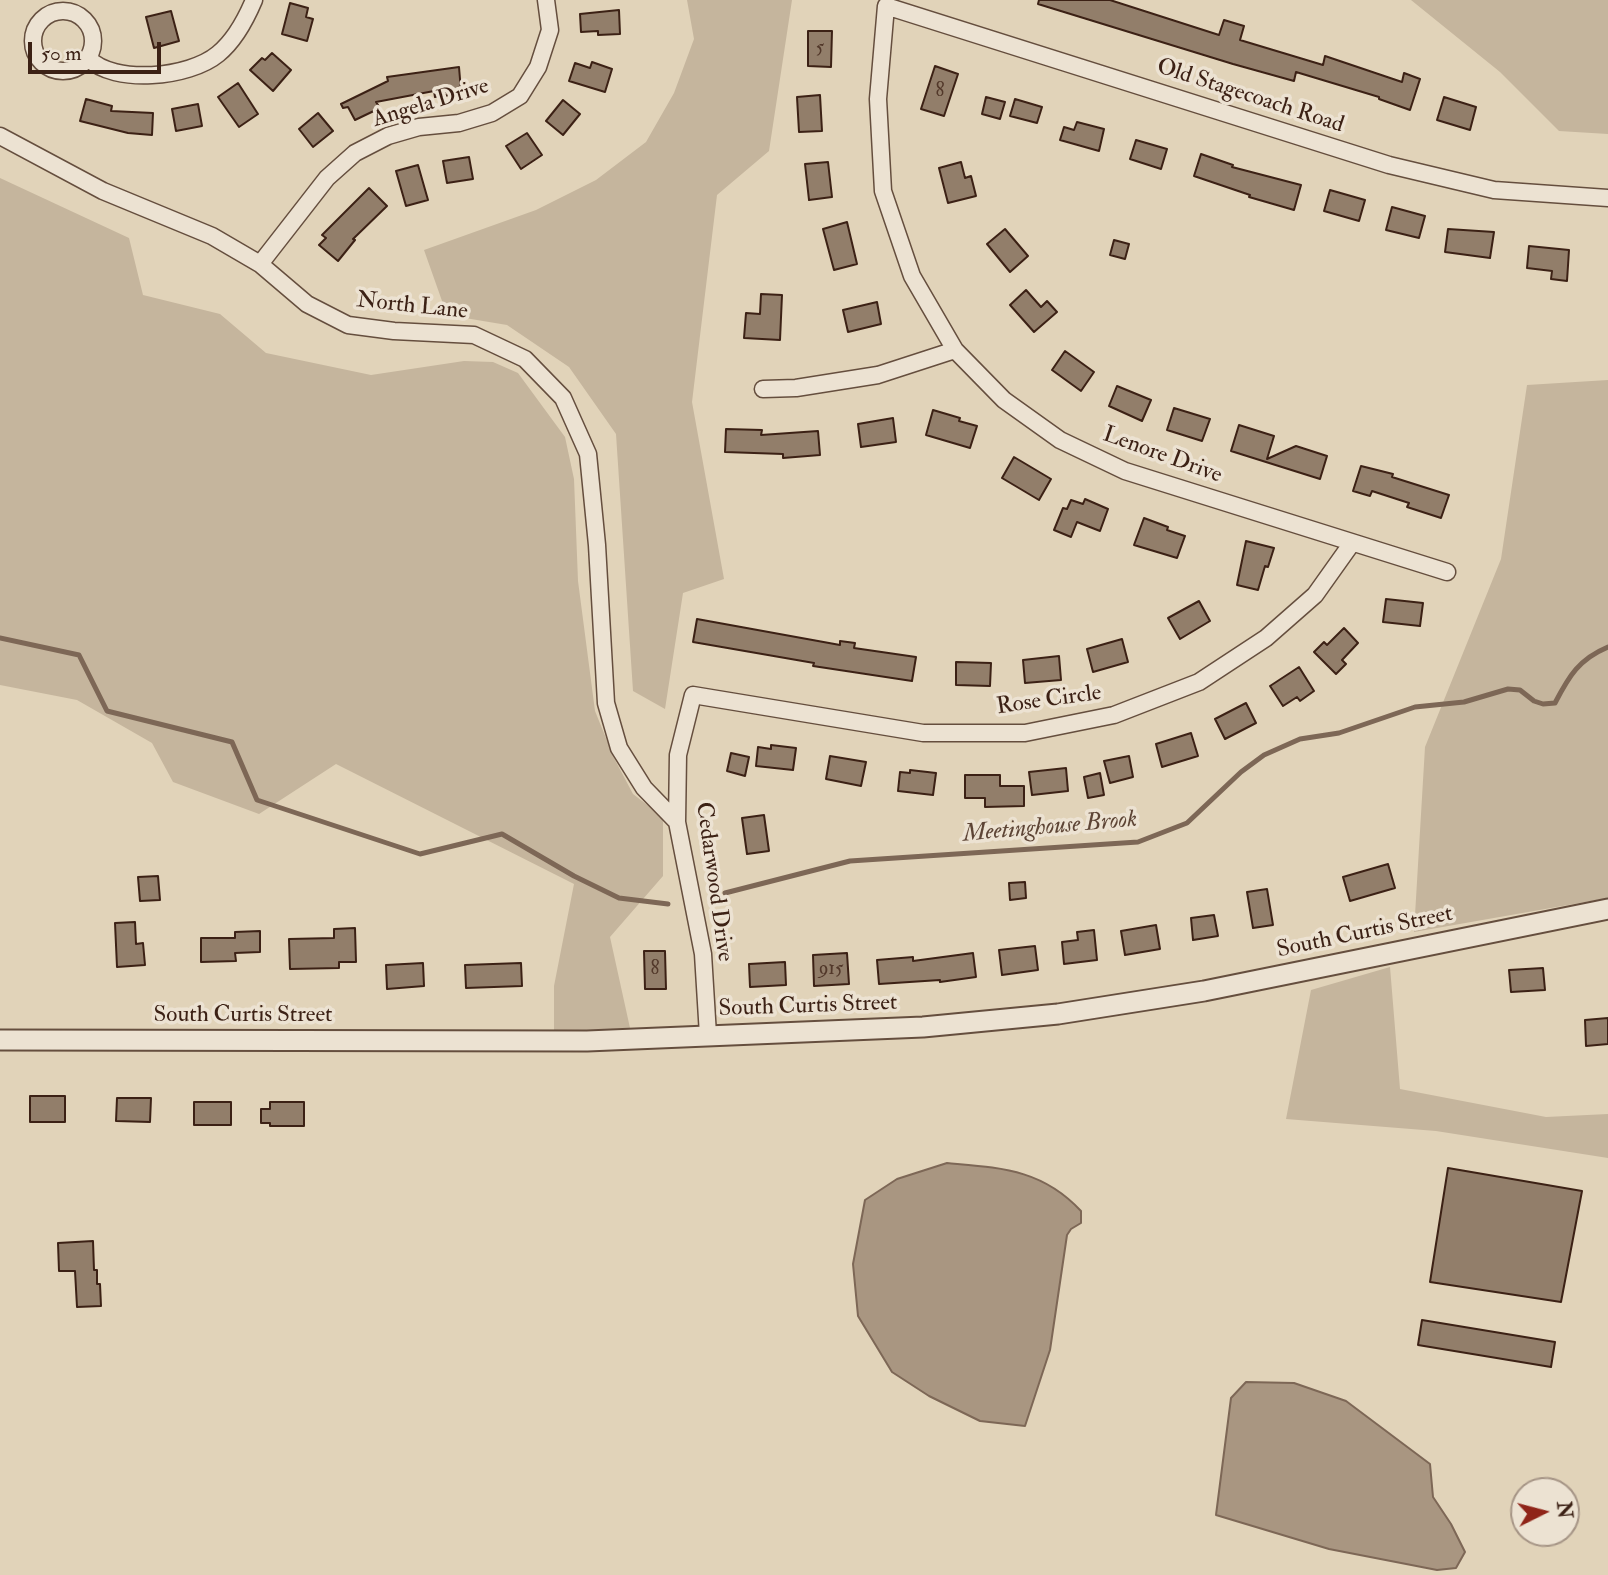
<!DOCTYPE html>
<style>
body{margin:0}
#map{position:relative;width:1608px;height:1575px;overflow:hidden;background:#e1d3b9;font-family:"IM FELL Double Pica",serif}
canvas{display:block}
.north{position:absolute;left:1510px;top:1477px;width:70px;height:70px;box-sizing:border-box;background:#ece2d2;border:2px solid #a69586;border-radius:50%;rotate:84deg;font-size:19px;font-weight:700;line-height:28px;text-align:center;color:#3c2115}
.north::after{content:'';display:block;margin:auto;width:24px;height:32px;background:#8f2418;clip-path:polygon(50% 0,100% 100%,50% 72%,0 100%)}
.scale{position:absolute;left:28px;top:42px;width:133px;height:32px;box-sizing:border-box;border:4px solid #3c2115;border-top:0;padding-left:9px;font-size:21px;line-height:24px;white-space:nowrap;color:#3c2115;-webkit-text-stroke:5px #ece2d2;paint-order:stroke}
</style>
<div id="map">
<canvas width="1608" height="1575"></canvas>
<div class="north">N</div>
<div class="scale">50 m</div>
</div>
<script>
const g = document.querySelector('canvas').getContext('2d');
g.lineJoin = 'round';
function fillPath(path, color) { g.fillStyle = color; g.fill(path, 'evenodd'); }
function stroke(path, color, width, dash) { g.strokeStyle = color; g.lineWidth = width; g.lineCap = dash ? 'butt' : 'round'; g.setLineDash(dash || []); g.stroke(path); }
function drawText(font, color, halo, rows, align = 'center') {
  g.font = font + ' "IM FELL Double Pica",serif'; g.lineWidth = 7; g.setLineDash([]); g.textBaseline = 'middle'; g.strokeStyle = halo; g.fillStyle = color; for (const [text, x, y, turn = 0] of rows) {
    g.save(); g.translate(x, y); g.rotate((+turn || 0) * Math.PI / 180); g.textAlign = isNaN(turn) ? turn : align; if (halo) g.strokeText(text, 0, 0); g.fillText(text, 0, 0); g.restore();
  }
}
fillPath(new Path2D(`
 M687,0H792L769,151L717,195L692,402L724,579L683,593L665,709L633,691L616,434L569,367L507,325L447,315L424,250L536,210L596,180L646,142L674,93L694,39Z
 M1411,0H1608V134L1559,131L1500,72Z
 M0,178L129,238L143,295L220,314L266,353L371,375L464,361L493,362L518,373L565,437L574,479L578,581L595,711L614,758L633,794L663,817V876L610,937L630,1028L554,1032V986L574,884L336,764L259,814L173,782L152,743L77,700L0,685Z
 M1608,380V898L1414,932L1425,747L1501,559L1527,385Z
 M1390,967L1400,1089L1546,1117L1608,1114V1158L1436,1131L1286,1119L1311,990Z`), '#c5b59d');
const water = new Path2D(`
 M947,1163C1001,1168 1042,1169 1081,1211V1223L1071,1229L1067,1235L1050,1350L1025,1426L980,1421L929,1396L892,1372L858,1316L853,1264L865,1200L897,1179Z
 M1246,1382L1294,1383L1346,1401L1430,1464L1433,1497L1451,1524L1465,1552L1456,1568L1437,1570L1329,1549L1216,1515L1231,1398Z`);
fillPath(water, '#a99681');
stroke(water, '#7d6756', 2);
stroke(new Path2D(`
 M0,638L79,655L107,711L232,742L257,800L420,854L502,834L574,876L619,898L668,904
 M725,893L850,861L1138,842L1187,823L1241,772L1264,755L1300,739L1339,733L1415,707L1464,702L1508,689L1520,690L1534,701L1543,704L1555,703C1569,676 1579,659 1608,647`), '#7d6756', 5);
const building = new Path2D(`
 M1039,0H1110L1219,35L1224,20L1244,26L1240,40L1323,65L1325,56L1402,82L1404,73L1420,79L1410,110L1379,99V97L1296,72L1294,81L1233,64L1038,4Z
 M290,3L308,8L306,17L313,19L307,41L282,34Z
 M619,10L620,34L598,35V31L581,32L580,14Z
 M171,11L179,41L154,48L146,17Z
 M808,31H832L831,67L808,66Z
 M272,53L291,70L273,91L250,70L262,58L265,60Z
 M592,62L612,69L605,92L569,81L575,63L590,68Z
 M935,66L958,74L944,116L921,109Z
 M459,67L461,91L450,92L451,95L435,97L434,91L376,102L380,108L355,120L348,107L343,108L341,104L388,81L387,77Z
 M238,83L258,114L239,127L218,97Z
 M820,95L822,131L799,132L797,97Z
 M986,97L1005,102L1000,119L982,114Z
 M1444,97L1476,107L1470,130L1437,120Z
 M86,99L112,106L111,111L153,113L152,135L128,133L80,121Z
 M1015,99L1042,107L1037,123L1010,116Z
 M563,100L580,114L563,135L546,121Z
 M198,104L202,126L176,131L172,109Z
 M318,113L333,131L313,147L299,129Z
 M1077,122L1104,129L1099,151L1060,140L1064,127L1074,130Z
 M527,133L542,155L521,169L506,146Z
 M1136,140L1167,149L1161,169L1130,159Z
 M1201,154L1233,165L1232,167L1301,185L1294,210L1249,197L1250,195L1194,176Z
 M469,157L473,179L447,183L443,161Z
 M828,162L832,197L809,200L805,164Z
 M961,162L965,178L971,176L976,196L948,203L939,168Z
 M418,165L428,200L406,206L396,171Z
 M369,188L387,206L353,239L355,240L338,261L319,245L326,238L322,235Z
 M1330,190L1365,200L1359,221L1324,211Z
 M1392,207L1425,216L1419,238L1386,230Z
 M847,222L857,264L834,270L823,229Z
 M1005,229L1028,256L1010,272L987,244Z
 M1448,229L1494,232L1490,258L1445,252Z
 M1114,240L1129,244L1125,259L1110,255Z
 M1529,246L1569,250L1567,281L1551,279L1552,271L1527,268Z
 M1026,290L1041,307L1047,301L1057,312L1034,332L1010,305Z
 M761,294L782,295L780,340L744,338L746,313L760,314Z
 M877,302L881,324L848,332L843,310Z
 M1065,351L1094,372L1081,391L1052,370Z
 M1117,386L1151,400L1142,421L1109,406Z
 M1174,408L1210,419L1202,441L1167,430Z
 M933,410L960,418L959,421L977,426L970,448L926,435Z
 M893,418L896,442L861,447L858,424Z
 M1239,425L1274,436L1267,459L1296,446L1327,456L1320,479L1231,451Z
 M726,429L762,430L761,435L818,431L820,455L783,458V454L725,452Z
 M1014,457L1051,479L1039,500L1002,478Z
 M1361,466L1393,474L1392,477L1449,495L1441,518L1407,507L1409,503L1372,491L1370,496L1353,491Z
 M1085,499L1108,509L1100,531L1077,522L1071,537L1054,530L1063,508L1067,509L1071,500L1083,504Z
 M1144,518L1168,527L1167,530L1185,536L1177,558L1134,545Z
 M1246,541L1274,548L1268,567L1265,566L1258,590L1237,585Z
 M1386,599L1423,603L1420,626L1383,622Z
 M1199,601L1210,621L1180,639L1168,618Z
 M697,619L840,645V641L855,643L854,648L916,657L912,681L813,666L814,663L693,642Z
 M1344,628L1358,643L1342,660L1346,664L1336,674L1314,652L1324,642L1327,645Z
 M1122,639L1128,662L1093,672L1087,649Z
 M1059,656L1061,680L1025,683L1023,660Z
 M956,662L991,663L990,686L956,685Z
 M1299,667L1314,691L1300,701L1297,697L1283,706L1270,686Z
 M1246,703L1256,723L1225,739L1215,719Z
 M1191,733L1198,756L1162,767L1156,744Z
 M771,745L796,748L793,770L756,766L758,747L771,749Z
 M731,753L749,757L745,776L727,771Z
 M830,756L866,762L861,786L826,779Z
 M1129,756L1133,777L1110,783L1104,761Z
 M1066,768L1068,791L1032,795L1029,772Z
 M910,770L936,773L933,795L898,791L900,772L910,773Z
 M1100,773L1104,795L1088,798L1084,777Z
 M965,775H1000V786H1024V806L985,807V798H965Z
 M764,815L769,851L747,854L742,818Z
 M1388,864L1395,888L1350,901L1343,877Z
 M158,876L160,900L140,901L138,877Z
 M1025,882L1026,898L1010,900L1009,883Z
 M1267,889L1273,925L1253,928L1247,892Z
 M1214,915L1218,936L1193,940L1191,918Z
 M135,922L136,944L143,943L145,965L117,967L115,923Z
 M1156,925L1160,949L1125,955L1121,931Z
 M355,928L356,962H339V968L290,969L289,939L334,938V929Z
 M1094,930L1097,960L1064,964L1062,942L1078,940L1077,932Z
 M260,931V952L235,953L236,961L201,962V938H235V932Z
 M1035,946L1038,970L1002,975L999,950Z
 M644,951H665L666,989H645Z
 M847,953L849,984L814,986L813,955Z
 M973,953L976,977L940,982V980L879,984L877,960L913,957V961Z
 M785,962L786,985L750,987L749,964Z
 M423,963L424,986L387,989L386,965Z
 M521,963L522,986L466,988L465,965Z
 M1543,968L1545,990L1511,992L1509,970Z
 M1608,1018V1044L1586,1046L1585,1020Z
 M30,1096H65V1122H30Z
 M117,1098H151L150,1122L116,1121Z
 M194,1102H231V1125H194Z
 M270,1102H304V1126H270V1123H261V1109H270Z
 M1448,1168L1582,1191L1561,1302L1430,1282Z
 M93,1241L94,1270H97V1284H100L101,1306L77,1307L75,1271H59L58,1243Z
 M1422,1320L1555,1342L1551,1367L1418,1345Z`);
fillPath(building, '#927e6a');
stroke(building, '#3c2115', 2);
const minor = new Path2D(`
 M33 41a30 30 0 1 1 60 0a30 30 0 1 1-60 0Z
 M88,58C114,85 189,78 218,54C234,41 246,19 254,0
 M0,136L103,191L212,236L260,264L307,304L348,325L394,331L474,335L525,359L563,398L588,454L597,545L606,703L619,748L644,788L677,822
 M260,264L327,178L355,153L388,136L419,127L459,123L492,113L520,96L538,67L550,30L546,0
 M763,389L796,388L878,375L955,350
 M1447,572L1125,471L1060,440L1004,400L955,350L912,276L883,191L878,99L886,6L1389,165L1494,190L1608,198
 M708,1035L703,954L677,822L678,755L693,695L923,733H1025L1114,715L1199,682L1266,638L1315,595L1352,543`);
const tertiary = new Path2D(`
 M0,1040L587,1041L923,1027L1058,1014L1204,991L1608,909`);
stroke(minor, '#654e3e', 19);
stroke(tertiary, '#654e3e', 23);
stroke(minor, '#ece2d2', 16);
stroke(tertiary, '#ece2d2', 19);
drawText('19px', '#52382a', null, [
 ["5",820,49],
 ["8",940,92],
 ["8",655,970],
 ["915",831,970]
]);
drawText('23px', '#3c2115', '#ece2d2', [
 ["Old Stagecoach Road",1250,97,18],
 ["Angela Drive",431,104,-17],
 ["North Lane",412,307,6],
 ["Lenore Drive",1162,456,20],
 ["Rose Circle",1049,701,-8],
 ["Cedarwood Drive",713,882,82],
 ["South Curtis Street",1365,933,-12],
 ["South Curtis Street",808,1007,-2],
 ["South Curtis Street",243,1016]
]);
drawText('italic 24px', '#5d4435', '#ece2d2', [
 ["Meetinghouse Brook",1050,828,-5]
]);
</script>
